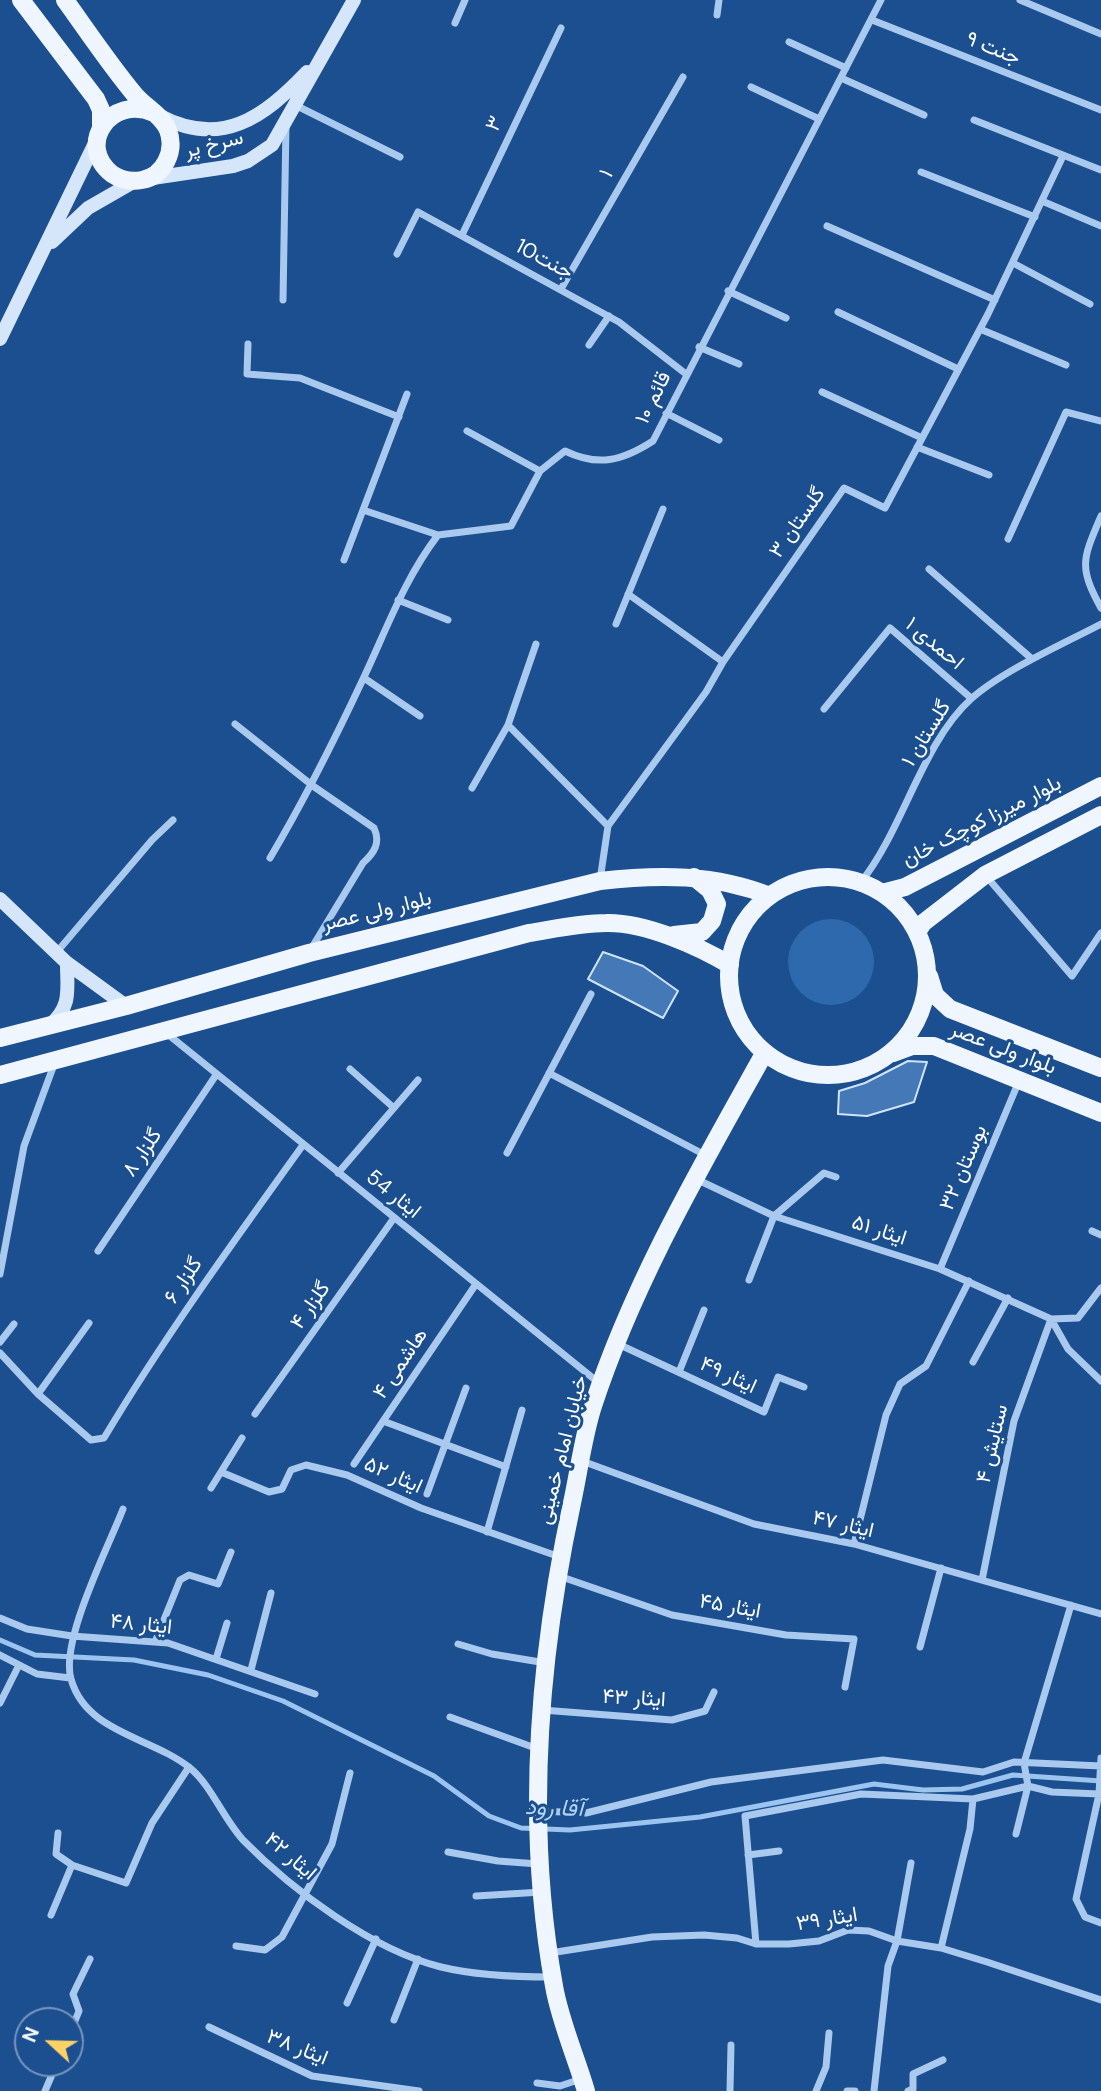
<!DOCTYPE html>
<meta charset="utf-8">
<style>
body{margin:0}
#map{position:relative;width:1101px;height:2091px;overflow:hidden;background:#1b4f8f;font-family:"DM Sans",sans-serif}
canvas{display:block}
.north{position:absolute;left:14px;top:2007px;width:70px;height:70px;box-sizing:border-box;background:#1b4f8f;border:2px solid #7695bc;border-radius:50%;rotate:292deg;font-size:19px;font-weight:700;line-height:28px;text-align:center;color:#fff}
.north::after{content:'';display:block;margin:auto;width:24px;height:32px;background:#ffd166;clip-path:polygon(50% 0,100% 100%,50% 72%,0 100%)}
</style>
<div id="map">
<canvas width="1101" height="2091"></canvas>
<div class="north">N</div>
</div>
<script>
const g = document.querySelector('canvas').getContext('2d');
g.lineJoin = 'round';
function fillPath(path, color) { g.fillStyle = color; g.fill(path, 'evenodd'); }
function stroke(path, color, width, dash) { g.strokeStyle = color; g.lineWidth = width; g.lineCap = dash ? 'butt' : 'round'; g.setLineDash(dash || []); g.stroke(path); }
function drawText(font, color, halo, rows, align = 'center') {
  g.font = font + ' "DM Sans",Vazirmatn,sans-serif'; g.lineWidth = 6; g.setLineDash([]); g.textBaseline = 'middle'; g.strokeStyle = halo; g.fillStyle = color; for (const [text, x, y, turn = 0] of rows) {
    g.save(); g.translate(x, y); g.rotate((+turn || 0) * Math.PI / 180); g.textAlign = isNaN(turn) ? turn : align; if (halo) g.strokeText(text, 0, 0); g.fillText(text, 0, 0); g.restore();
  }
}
fillPath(new Path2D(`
 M788 962a43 43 0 1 1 86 0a43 43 0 1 1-86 0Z`), '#2e69ad');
stroke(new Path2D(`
 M0,1640L35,1655L134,1660L208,1675L283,1701L434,1776L489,1816L521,1828L570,1830L700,1817L874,1784L923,1790L962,1789L1013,1775L1101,1781`), '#9cc4f0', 5);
const building = new Path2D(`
 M603,952L643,966L678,991L663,1018L588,979Z
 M908,1061L927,1062L914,1102L867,1116L838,1114L839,1091L865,1083Z`);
fillPath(building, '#4478b7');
stroke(building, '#cfe3fa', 2);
stroke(new Path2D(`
 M1020,0L1101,34
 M717,15L719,0
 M872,20L1101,110
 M455,23L465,0
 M789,42L846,68
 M841,78L924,115
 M751,87L819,119
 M295,105L400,157
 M974,120L1101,170
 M921,172L1035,217
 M1042,201L1101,226
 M827,226L995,300
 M462,235L561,28
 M397,254L418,212L619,322L686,374
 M1013,263L1090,304
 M561,289L683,77
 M728,291L786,318
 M283,300L286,125
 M838,312L958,369
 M980,329L1066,365
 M248,344L247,374L300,378L399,417
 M589,345L609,316
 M699,347L739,364
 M822,392L922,438
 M666,413L719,440
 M467,431L540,471
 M917,447L989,475
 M363,510L438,535
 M1101,516C1083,559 1078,566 1101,608
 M1008,539L1066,412L1101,421
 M344,560L407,394
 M929,569L1032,659
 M628,594L723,662
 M398,600L448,620
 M616,624L663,509
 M364,678L420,716
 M824,709L890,628L971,698
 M235,724L313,786L374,828C381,843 374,853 363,863L311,949
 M508,725L608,826
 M472,788L508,725L536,644
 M270,858C305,799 335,739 364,677C387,628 405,578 438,535L511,526L540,471L565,451C598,467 622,461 653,441L881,0
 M986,876L1072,976L1101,933
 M600,880L608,826L706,692L723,662L844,488L885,508L988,314L1063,156
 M861,882C903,830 922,743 971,699C1002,671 1063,644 1101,624
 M56,953L152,840L173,820
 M165,1032L599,1383
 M350,1069L394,1108
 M549,1073L707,1156
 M507,1153L591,994
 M338,1173L418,1080
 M696,1179L774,1216L940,1269L1051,1319L1078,1318L1101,1288
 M1092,1231L1101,1235
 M98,1251L216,1075
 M940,1269L1019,1081
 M0,1274L24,1146L55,1062
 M749,1280L774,1216L824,1173L836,1177
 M1051,1319L1068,1349L1101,1381
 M0,1342L14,1324
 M618,1344L764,1412L778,1377L804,1387
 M0,1353L38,1394L91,1440L104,1438C165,1336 234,1241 303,1145
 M973,1362L1008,1298
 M679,1372L704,1310
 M38,1394L89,1323
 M255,1414L394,1218
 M383,1421L506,1467
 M582,1461L754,1524L854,1544L1101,1614
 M354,1464L476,1284
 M221,1472L269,1492L282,1489L291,1470L306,1465L347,1475L421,1508L560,1557
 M211,1488L242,1438
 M427,1494L466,1388
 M123,1509C108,1548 60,1641 71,1679C86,1733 152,1737 190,1768C211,1785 223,1818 243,1840C292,1890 372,1950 441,1967C474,1975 518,1977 552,1977
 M487,1532L522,1410
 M854,1544L886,1415L900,1384L926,1366L969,1281
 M559,1576L672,1615L786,1635L854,1639L845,1687
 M982,1580L1014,1421L1051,1319
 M0,1618L27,1629L72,1636L168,1643L315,1694
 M155,1642L180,1580L189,1575L218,1584L231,1552
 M458,1644L492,1654L546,1663
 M920,1647L941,1568
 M0,1655L37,1674L70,1678
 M216,1659L227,1623
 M251,1670L271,1593
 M0,1703L19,1665
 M542,1710L672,1720L705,1711L714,1692
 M450,1717L538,1749
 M1101,1758L1099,1794L1076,1899L1085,1917L1101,1923
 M539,1811L586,1813L711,1782L883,1760L983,1772L1014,1762L1101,1766
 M58,1833L56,1854L72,1865L126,1883L152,1823L189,1767
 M1016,1834L1028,1786L1024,1763L1071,1605
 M448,1852L498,1861L538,1864
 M748,1855L779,1851
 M476,1896L542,1892
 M51,1915L72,1865
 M756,1944L745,1816L861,1794L973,1799L1028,1786L1052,1792L1099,1794
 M236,1946L265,1950L282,1937L332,1844L350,1773
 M941,1948L970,1829L973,1799
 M550,1953L652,1937L704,1935L737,1938L756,1944H789L819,1941L848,1930L869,1931L897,1941L941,1948L987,1962L1101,2000
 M347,2003L376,1939
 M394,2020L418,1959
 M209,2027L312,2076L419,2091
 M70,2033L79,2011L73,1994L90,1959
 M537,2083L560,2086L581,2079
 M45,2091L57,2063
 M730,2091L731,2045
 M816,2091L826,2067L829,2033
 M847,2091H855
 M874,2091L888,1966L897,1941L911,1863
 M908,2091L913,2089V2074L943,2060`), '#a9c9ee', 7);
stroke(new Path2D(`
 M158,115C221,149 263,118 307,72
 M146,179L233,166L248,161L272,145L354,0
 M52,242L88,208L135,181
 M0,339L97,139
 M0,899L67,963L126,1006
 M50,1025C72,1006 67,990 67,963`), '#d6e6fa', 14);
stroke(new Path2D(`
 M21,0L96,99L101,110V127
 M65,0C88,32 110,65 135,95C145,107 162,115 168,130C176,151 164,176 142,180C131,182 121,180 112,174C75,145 111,94 154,113
 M729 976a99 99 0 1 1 198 0a99 99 0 1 1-198 0Z
 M882,893L905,887L1101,786
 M917,932L923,923L985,875L1101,815
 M674,935L702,932L712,921L717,904L710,890L694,877
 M929,976L935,995L950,1009L1101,1068
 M0,1038L126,1006L309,953L600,881C659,874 715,874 770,896
 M893,1053L912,1046H934L1101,1113
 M0,1075L529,933C554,929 581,923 606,923C645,922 698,946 730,965
 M586,2091C576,2057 560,2021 554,1986C525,1826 538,1661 572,1503C579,1471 583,1437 593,1406C634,1281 701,1167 765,1052`), '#f0f6ff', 18);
drawText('21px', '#fff', '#1b4f8f', [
 ["جنت ۹",993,49,22],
 ["۳",495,124,-64],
 ["سرخ پر",214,145,-14],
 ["۱",607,174,-60],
 ["جنت10",544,260,28],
 ["قائم ۱۰",654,398,-64],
 ["گلستان ۳",798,523,-55],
 ["احمدی ۱",934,644,40],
 ["گلستان ۱",927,734,-58],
 ["بلوار میرزا کوچک خان",982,822,-27],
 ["بلوار ولی عصر",377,912,-14],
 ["بلوار ولی عصر",1003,1049,21],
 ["گلزار ۸",143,1153,-56],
 ["بوستان ۳۲",964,1168,-67],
 ["ایثار 54",393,1195,39],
 ["ایثار ۵۱",879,1231,18],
 ["گلزار ۶",184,1281,-56],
 ["گلزار ۴",311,1306,-55],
 ["هاشمی ۴",401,1364,-56],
 ["ایثار ۴۹",728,1376,25],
 ["ستایش ۴",993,1444,-77],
 ["خیابان امام خمینی",563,1450,-76],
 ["ایثار ۵۲",393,1476,24],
 ["ایثار ۴۷",843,1525,13],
 ["ایثار ۴۵",730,1607,10],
 ["ایثار ۴۸",141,1625,6],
 ["ایثار ۴۳",634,1699,3],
 ["ایثار ۴۲",290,1857,41],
 ["ایثار ۳۹",827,1920,-9],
 ["ایثار ۳۸",297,2048,22]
]);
drawText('italic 23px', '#b5d3f5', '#1b4f8f', [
 ["آقا رود",554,1809,2]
]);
</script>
